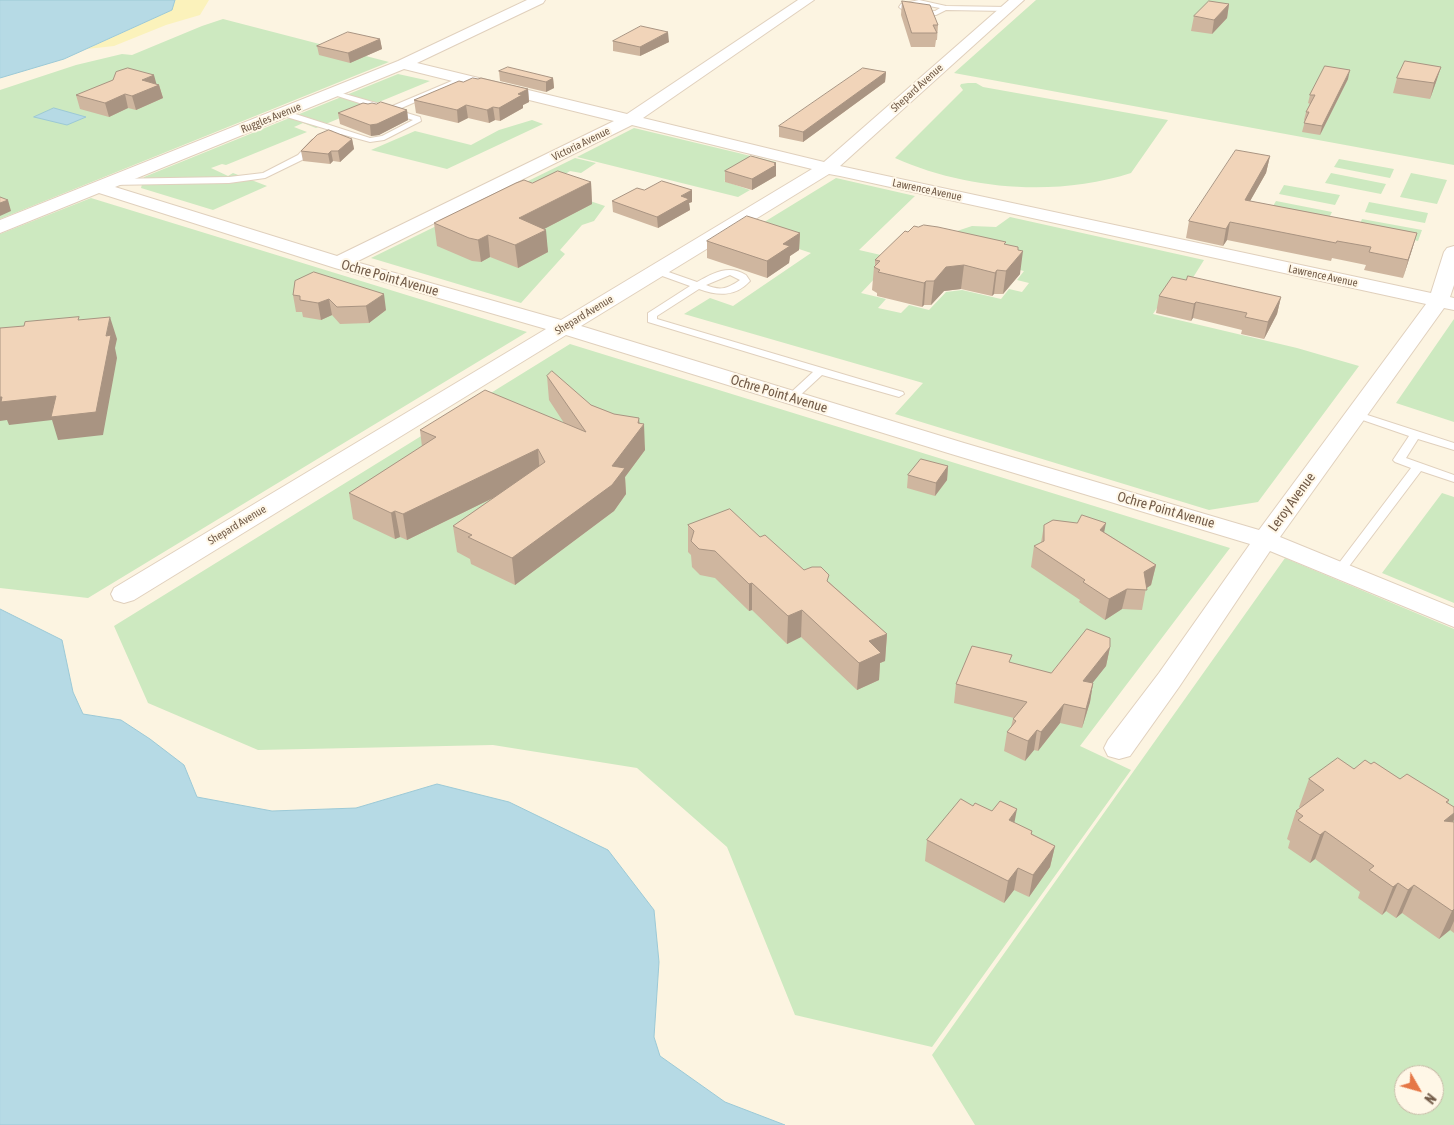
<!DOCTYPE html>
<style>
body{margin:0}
#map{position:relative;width:1454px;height:1125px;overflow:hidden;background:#fcf4e1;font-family:"Asap Condensed",sans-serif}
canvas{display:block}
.north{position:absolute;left:1394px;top:1065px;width:50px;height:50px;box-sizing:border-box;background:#fff7e7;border:1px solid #c7b9a7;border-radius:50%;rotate:128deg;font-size:14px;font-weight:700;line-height:20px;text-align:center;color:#725b48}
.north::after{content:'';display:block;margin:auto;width:18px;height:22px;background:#e57746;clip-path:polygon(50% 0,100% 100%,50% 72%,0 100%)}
</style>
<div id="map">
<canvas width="1454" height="1125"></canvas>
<div class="north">N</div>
</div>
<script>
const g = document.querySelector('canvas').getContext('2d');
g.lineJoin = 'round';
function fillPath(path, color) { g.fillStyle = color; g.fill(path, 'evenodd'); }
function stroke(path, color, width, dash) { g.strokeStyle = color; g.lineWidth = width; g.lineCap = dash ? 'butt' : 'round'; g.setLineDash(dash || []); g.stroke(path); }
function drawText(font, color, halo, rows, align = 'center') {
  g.font = font + ' "Asap Condensed",sans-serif'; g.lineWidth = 4; g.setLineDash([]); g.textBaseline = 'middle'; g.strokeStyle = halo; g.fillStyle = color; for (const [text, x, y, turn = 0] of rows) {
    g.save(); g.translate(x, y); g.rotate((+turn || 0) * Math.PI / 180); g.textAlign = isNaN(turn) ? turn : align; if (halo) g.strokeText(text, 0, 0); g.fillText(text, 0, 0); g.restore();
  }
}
fillPath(new Path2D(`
 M1036,0H1454V165L954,73Z
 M223,19L389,62L0,219V90L76,65L122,54L132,55L202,26Z
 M398,74L430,81L316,128L303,123L294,127L307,132L226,165L222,164L211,168L228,176L233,173L267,186L213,210L141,188L144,177Z
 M968,83H976L983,87L1168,120L1131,173C1056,197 967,190 895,158L963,90L960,86L961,84Z
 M532,120L543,124L447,169L371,150L415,131L471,145L499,130Z
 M634,128L776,162V170L751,166L724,181L750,190L738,197L577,157Z
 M575,158L596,163L581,173L570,171L559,178L557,190L605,206L594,221L582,225L560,250L565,254L521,303L371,258Z
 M1339,159L1394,169L1390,178L1334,167Z
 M1331,173L1386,184L1381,194L1325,183Z
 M1411,173L1447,180L1437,204L1400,197Z
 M836,178L915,196L859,250L894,258L861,293L886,299L878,308L901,313L909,305L929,310L946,292L962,290L1001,299L1009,289L1022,292L1029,283L1017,280L1024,271L1003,266L957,231L972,226L996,227L1010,217L1204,260L1189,284L1175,281L1153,314L1297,348L1359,366L1258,502L1209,510L895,414L923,383L684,314L710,298L733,306L811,253L748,232Z
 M1284,185L1340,195L1335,205L1279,194Z
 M91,198L527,332L88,598L0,588V234Z
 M1276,201L1332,212L1327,222L1270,211Z
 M1369,202L1428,213L1425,223L1365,212Z
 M1362,219L1422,230L1418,241L1358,229Z
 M1454,319V422L1396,403Z
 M570,344L1230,548L1080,746L1131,770L932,1047L795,1015L727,847L637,768L493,745L258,750L148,703L114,626Z
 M1442,493L1454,497V603L1382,573Z
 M1285,558L1454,629V1125H975L932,1055ZM1404,1075H1434V1105H1404Z`), '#cde9c0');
fillPath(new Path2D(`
 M175,0H209L200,15L166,25L114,46L87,49L172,10Z`), '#fbf2bb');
const water = new Path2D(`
 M0,0H175L172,10L64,59L0,78Z
 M54,108L86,117L67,125L34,117Z
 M0,609L62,640L73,692L83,714L121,720L150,739L184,765L197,797L272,811L356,808L437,784L509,802L608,850L654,910L659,962L654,1037L660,1056L725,1102L785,1125H0Z`);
fillPath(water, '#b6dae5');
stroke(water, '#9cc9d6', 1);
const service = new Path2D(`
 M919,0L946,6L1007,7L1010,9L1007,11L946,10L936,15H920L918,14V12L935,11L940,8L924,5L906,6L908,10L905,12L899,7L901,4Z
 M454,80L461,82L397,110L420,117L421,121L384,140L370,142L341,134L318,144L304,159L265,178L229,183L110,185L106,182L110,179L229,177L263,173L298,155L312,140L333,131L280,115V111H286L370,138L382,136L413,120L331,94V90L390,107Z
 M657,268L697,282C713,273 729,264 746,275L750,281C735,297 718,296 699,289L657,316V319L903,392L904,394L899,397L822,375L795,400H787L786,398L787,396L813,372L648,322V313L690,286L654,273L652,271ZM730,275L740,280C727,289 720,291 706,285Z
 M1355,411L1454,443V450L1418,439L1406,458L1454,475V482L1421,471L1344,573H1336L1334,570L1336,567L1411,468L1395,462L1393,460L1409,436L1351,416L1350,414L1351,412Z`);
const minor = new Path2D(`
 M527,0H545L543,3L417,63L627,114L798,0H814L643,118L824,162L1009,0H1024L840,166L1431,293L1444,252L1447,248L1454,246V285L1450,297L1454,298V310L1444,308L1280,537L1454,608V627L1270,551L1179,687L1130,756L1119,759L1108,756L1104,748L1108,740L1159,673L1250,544L948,453L566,335L134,600L124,603L114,600L111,594L114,588L546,329L335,268L99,193L0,233V220L398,61ZM404,69L614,121L337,256L115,187ZM632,125L812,169L561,320L356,262ZM829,174L840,176L1426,304L1259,530L964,443L581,326Z`);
stroke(service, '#e0d0bd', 2);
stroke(minor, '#e0d0bd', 2);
fillPath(service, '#fff');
fillPath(minor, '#fff');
fillPath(new Path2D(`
 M902,1L938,25L937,40H936L935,47H911L901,15Z
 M1229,4L1227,18L1212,34L1191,31L1194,16Z
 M380,39L382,49L350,63L319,55L317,46Z
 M613,41L669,42L640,56L613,51Z
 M1441,67L1436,82L1430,99L1393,93L1397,78Z
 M499,71L553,78L554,88L546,92L500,81Z
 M886,72L885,82L803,142L779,137V126Z
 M1348,79L1320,135L1302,132L1305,121L1304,120L1306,112L1310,104L1308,103L1310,95Z
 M463,82L528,89L529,102L523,105V108L500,121L495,120L489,123L468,118L458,123L416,113L414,100Z
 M157,84L159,85L163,98L136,110L128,108L109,117L80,109L76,95Z
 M368,104H376L407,110L408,120L379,135L371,136L340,124L338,113Z
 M352,139L354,149L340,162L333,161L330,164L303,161L301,151Z
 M1270,156L1266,173L1250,201L1417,233L1403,278L1364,270L1366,265L1332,258L1331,261L1227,240L1223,246L1186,238L1189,221Z
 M776,163V176L752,190L725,182V171Z
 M591,182L592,204L544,229L548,252L518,268L490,257L481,262L472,261L437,246L434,223L532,183Z
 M644,190L692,202L689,203L690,210L658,228L613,212L612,201Z
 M800,233L799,250L790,256L789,263L767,278L707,258V241Z
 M1005,244L1020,274L1003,294H994L992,296L961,289L944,291L931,305H924L922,307L877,296V293L872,290L874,267L875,266V260Z
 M1186,280L1281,297L1277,314L1264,339L1241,334L1242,330L1193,318L1191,321L1156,313L1159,296Z
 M295,281L386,310L369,323L340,324L332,315L321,320L303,317L302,312H296L293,295Z
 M547,376L591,405L614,414L640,423L645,450L625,477L626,494L614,511L515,585L471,564L470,559L457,552L453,526L495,497L407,540L400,537L395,539L353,519L349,493L422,447L420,430L564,423L549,400Z
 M948,466L947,480L935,496L907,488L908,475Z
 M688,525L760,537L804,570L829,582L887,634L885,661L880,663L879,680L857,690L801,637L787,644L752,610L749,611L715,578L700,575L692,567L691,555L688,552Z
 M1044,525L1104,532L1156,565L1151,585L1146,588L1142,610L1122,609L1105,620L1079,602L1080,600L1031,567L1034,546L1041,543Z
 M1110,647L1106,666L1092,683H1093L1090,702L1082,728L1060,723L1038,751L1034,750L1025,761L1004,751L1007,732L1011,727L1013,719L1014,718L954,703L956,684L1010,663L1051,673Z
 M1371,764L1400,779L1449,800L1448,803L1453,822H1454V933L1450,930L1439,939L1402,913L1396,918L1386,911L1382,915L1358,898L1360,892L1315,859L1310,863L1288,848L1290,841L1287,839L1296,811L1300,808L1299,807L1309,779Z
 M973,806L1014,823L1032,831V834L1055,846L1050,867L1029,897L1014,890L1004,903L925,861L927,840Z`), '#cfb69f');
fillPath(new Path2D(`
 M1229,4L1227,18L1212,34L1214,20Z
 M668,32L669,42L640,56V47Z
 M380,39L382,49L350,63L348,53Z
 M1441,67L1436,82L1430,99L1434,83Z
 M1350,70L1348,79L1320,135L1322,126Z
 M886,72L885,82L803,142V132Z
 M154,75L157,86L159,85L163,98L136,110L132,96L142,80Z
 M553,78L554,88L546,92V82Z
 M528,89L529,102L523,105V108L500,121L499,108L518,94Z
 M125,94L128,108L109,117L105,103Z
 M466,105L468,118L458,123L457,110Z
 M493,107L495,120L489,123L487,110Z
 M407,110L408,120L379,135L371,136L370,125Z
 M352,139L354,149L340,162L338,151Z
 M331,151L333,161L330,164L328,154Z
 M1270,156L1266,173L1241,217L1245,200Z
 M776,163V176L752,190V179Z
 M591,182L592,204L521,241L519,218Z
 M692,190V202L689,203L690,210L658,228L657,217L681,196Z
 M8,200L11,211L0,216V203Z
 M1230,222L1227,240L1223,246L1226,229Z
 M546,230L548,252L518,268L515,245Z
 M800,233L799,250L790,256L789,263L767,278V261L783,244Z
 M1417,233L1412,250L1403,278L1408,260Z
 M488,235L490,257L481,262L478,240Z
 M1023,251L1020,274L1003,294L1006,271Z
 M964,265L961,289L944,291L931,305L934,281L946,267Z
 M997,270L994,294L992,296L995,273Z
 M926,281L924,305L922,307L924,283Z
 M384,294L386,310L369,323L366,306Z
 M1281,297L1277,314L1264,339L1268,322Z
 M329,299L332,315L321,320L318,303Z
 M1196,302L1193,318L1191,321L1194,304Z
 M110,317L117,339L115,348L117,358L103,435L58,440L52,420L9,425L7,420L0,421V397H2L106,336Z
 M639,418L640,430L644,424L645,450L625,477L626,494L614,511L515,585L512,558L612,466L638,423Z
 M538,449L540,475L407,540L403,514Z
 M948,466L947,480L935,496L936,483Z
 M395,511L400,537L395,539L391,513Z
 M1106,523L1102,543L1100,530Z
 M1156,565L1151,585L1144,590V572Z
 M752,583V610L749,611V584Z
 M1127,589L1122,609L1105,620L1109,599Z
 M802,610L801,637L787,644L788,616Z
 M887,634L885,661L880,663L879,680L857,690L859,663L869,641Z
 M1110,647L1106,666L1079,700L1083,681Z
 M1093,683L1090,702L1082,728L1086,709Z
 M1064,704L1060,723L1038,751L1041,732Z
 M1037,730L1034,750L1025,761L1028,741Z
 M1017,809L1013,830L1009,820Z
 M1454,813V820L1446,838L1444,821Z
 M1325,831L1315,859L1310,863L1320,835Z
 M1055,846L1050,867L1029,897L1033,875Z
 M1018,868L1014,890L1004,903L1008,881Z
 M1398,883L1386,911L1382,915L1393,887Z
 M1414,885L1402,913L1396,918L1408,890Z
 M1454,909V921L1450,930L1439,939L1452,911Z`), '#a99482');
const building = new Path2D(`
 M902,1L930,5L938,25H933L937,33H912Z
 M1209,1L1229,4L1214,20L1194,16Z
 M641,26L668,32L640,47L613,41Z
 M348,32L380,39L348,53L317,46Z
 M1405,61L1441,67L1434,83L1397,78Z
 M1325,66L1350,70L1322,126L1304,123L1309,112H1306L1315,95H1310Z
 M508,67L553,78L546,82L499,71Z
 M128,68L154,75L142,80L159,85L132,96L125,94L105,103L76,95L113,80L116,72Z
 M863,68L886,72L803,132L779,126Z
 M473,78L478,79L481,78L528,89L518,94L522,95L499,108L493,107L487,110L466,105L457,110L414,100L459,81L463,82Z
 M381,102L407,110L377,124L370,125L338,113L363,103L368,104L372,103L376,104Z
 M329,130L352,139L338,151H331L328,154L301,151L317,135Z
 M1236,150L1270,156L1245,200L1417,233L1408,260L1369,252L1371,247L1337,241L1336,243L1230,222L1226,229L1189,221Z
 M751,156L776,163L774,164L776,165L752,179L725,171Z
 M558,171L591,182L519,218L546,230L515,245L488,235L478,240L469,238L434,223L516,183L524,180L532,183Z
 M662,181L692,190L681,196L689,199L657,217L612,201L637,188L644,190Z
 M0,197L8,200L0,203Z
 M747,216L800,233L783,244L790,246L767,261L707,241Z
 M924,225L938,227L1006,242L1004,244L1018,247V250L1023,251L1006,271L997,270L995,273L964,265L946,267L934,281H926L924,283L878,272L880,270L874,267L880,261L875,260L905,231L908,232L914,226L918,227Z
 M314,272L384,294L366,306L337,307L329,299L318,303L300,300V296L293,295L295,281Z
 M1188,276L1281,297L1268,322L1245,317L1247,313L1196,302L1194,304L1159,296L1172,277L1186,280Z
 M79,317L78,320L110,317L106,336L111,335L96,412L51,417L56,396L1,402L2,397H0V328L24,326L25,322Z
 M552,371L591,405L614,414L639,418L638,423L644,424L612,466L625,468L612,485L512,558L468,537L472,535L453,526L545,462L538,449L403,514L395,511L391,513L349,493L436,437L420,430L485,390L586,432L547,376Z
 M921,459L948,466L936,483L908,475Z
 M730,509L760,537L765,535L804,570L812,567H821L829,575L827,581L887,634L869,641L881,653L859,663L802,610L788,616L752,583L749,584L715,551L699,549L691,541L694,531L688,525Z
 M1082,515L1106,523L1100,530L1156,565L1144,572L1147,590L1127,589L1109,599L1083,582L1085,580L1034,546L1044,541V525L1053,520L1077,523Z
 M1087,629L1110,638V647L1083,681L1093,683L1086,709L1064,704L1041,732L1037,730L1028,741L1007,732L1016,721L1013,719L1027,702L956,684L972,646L1012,655L1009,662L1051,673Z
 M1338,758L1354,769L1365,760L1371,764L1374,762L1400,779L1407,774L1449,800L1446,802L1454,807V813L1444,821L1454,822V909L1452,911L1414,885L1408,890L1398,883L1393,887L1369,870L1374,866L1325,831L1320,835L1298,820L1303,816L1296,811L1324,790L1309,779Z
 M961,799L973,806L975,803L992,811L1000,801L1017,809L1009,820L1032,831L1031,834L1055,846L1033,875L1018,868L1008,881L927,840Z`);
fillPath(building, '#f1d4b9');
stroke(building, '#a99482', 1);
drawText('11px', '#725b48', '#fff7e7', [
 ["Shepard Avenue",917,88,-42],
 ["Ruggles Avenue",271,118,-22],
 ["Victoria Avenue",581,144,-26],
 ["Lawrence Avenue",927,190,12],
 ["Lawrence Avenue",1323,276,12],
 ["Shepard Avenue",584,315,-31],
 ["Shepard Avenue",237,525,-31]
]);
drawText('14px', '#725b48', '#fff7e7', [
 ["Ochre Point Avenue",390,278,16],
 ["Ochre Point Avenue",779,394,17],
 ["Leroy Avenue",1292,502,-54],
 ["Ochre Point Avenue",1166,510,16]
]);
</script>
